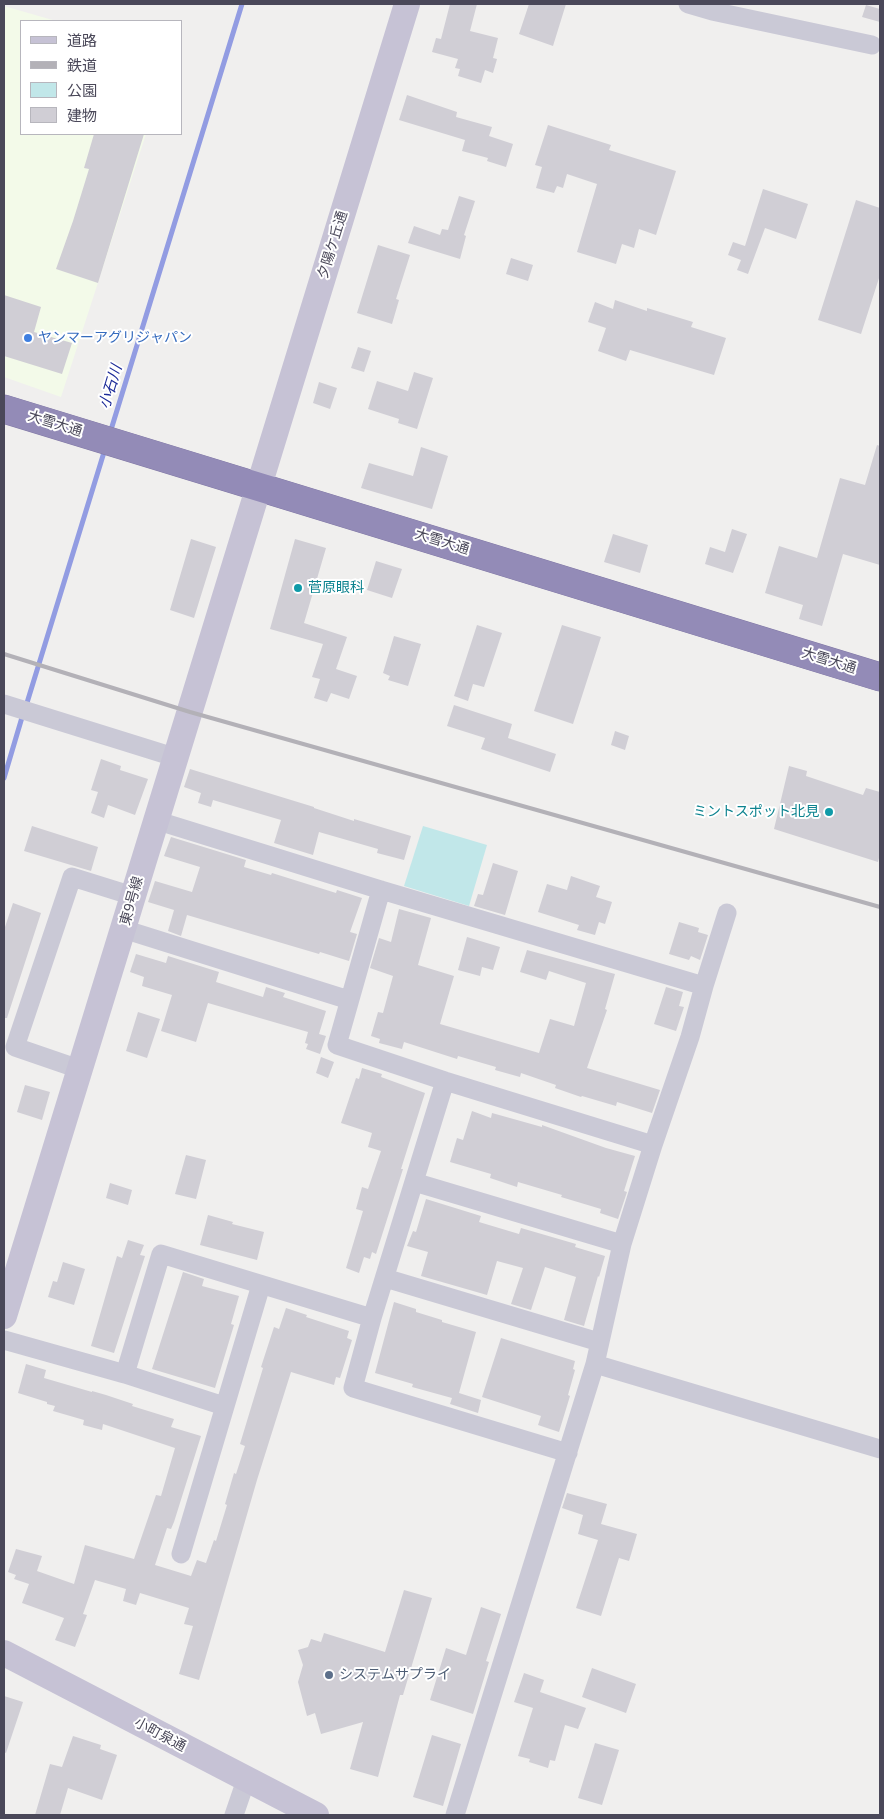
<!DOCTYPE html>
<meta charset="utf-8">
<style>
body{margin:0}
#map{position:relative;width:884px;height:1819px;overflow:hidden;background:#f0efee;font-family:"Noto Sans","Noto Sans JP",sans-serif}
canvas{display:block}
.frame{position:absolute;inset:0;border:5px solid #4a4859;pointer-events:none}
.legend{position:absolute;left:20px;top:20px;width:162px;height:115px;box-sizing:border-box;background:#fff;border:1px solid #b7b6bd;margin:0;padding:6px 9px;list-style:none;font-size:15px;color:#4a4859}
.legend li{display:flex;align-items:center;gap:10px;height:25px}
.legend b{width:25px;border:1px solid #b7b6bd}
</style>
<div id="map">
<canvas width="884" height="1819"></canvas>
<div class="frame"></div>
<ul class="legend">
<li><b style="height:6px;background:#c6c2d5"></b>道路</li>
<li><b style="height:6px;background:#b3b1b7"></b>鉄道</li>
<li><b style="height:14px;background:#c1e7e9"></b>公園</li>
<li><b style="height:14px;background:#d0ced5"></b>建物</li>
</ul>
</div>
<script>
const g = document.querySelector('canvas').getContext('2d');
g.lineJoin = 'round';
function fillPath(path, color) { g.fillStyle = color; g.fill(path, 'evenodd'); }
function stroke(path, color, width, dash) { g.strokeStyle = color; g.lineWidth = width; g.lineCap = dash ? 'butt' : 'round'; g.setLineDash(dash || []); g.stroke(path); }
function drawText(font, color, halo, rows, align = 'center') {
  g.font = font + ' "Noto Sans","Noto Sans JP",sans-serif'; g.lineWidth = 4; g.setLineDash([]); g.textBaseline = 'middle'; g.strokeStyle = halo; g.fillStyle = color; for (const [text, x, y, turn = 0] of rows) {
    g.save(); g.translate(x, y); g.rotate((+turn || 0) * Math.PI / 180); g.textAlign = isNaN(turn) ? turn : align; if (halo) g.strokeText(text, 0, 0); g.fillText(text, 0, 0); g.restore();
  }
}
fillPath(new Path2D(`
 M4,6L56,21H21V134H146L61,397L4,377Z`), '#f3fae9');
fillPath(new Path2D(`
 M423,826L487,845L469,906L404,886Z`), '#c1e7e9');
stroke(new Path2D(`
 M110,433L242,4
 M26,706L105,449
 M4,778L23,714`), '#929ce2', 5);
fillPath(new Path2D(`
 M450,4H477L470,31L498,38L493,58L497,59L493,73L485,70L481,83L458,76L460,69L455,68L458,59L432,52L436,38L441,39Z
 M529,4H566L553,46L519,34Z
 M866,5L880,9V22L862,17Z
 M407,95L457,112L456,117L492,127L489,136L513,144L506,167L487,161L488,158L462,151L465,140L399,120Z
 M548,125L611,145L609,150L676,171L656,235L639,229L634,248L622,244L616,264L577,252L597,184L567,174L563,188L557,186L554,193L536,188L542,167L535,165Z
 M94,134H144L98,283L56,269L73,221L89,169L84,168Z
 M763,189L808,204L796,239L765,228L748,274L737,270L741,260L728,255L733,242L745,246Z
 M459,196L475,201L464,235L466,236L460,259L408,243L414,226L440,235L442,229L448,230Z
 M856,200L880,208V275L861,334L818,320Z
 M378,245L410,255L396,299L399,300L392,324L357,313Z
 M511,258L533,265L528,281L506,274Z
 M4,295L41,307L34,332L72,343L62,374L4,356Z
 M615,300L647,311V308L693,322L691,327L726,338L714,375L630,350L626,361L598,351L606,328L588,322L595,302L613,309Z
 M358,347L371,351L364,372L351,368Z
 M414,372L433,378L417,429L398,423L399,419L368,409L377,381L408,391Z
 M319,382L337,388L330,409L313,403Z
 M877,445L880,446V565L843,554L822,626L799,619L803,605L765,593L779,546L817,558L840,478L865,485Z
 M421,447L448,456L432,509L361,488L369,463L413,476Z
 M732,529L747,534L733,573L705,564L710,547L725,552Z
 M613,534L648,545L640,573L604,562Z
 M191,539L216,547L194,618L170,610Z
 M295,539L326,548L304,623L347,637L336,669L357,676L349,699L331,693L327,702L314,698L320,679L312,677L323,644L270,629Z
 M376,561L402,569L392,598L367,590Z
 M477,625L502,633L484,687L473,684L468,701L454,696Z
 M562,625L601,637L573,724L534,711Z
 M394,636L421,644L408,686L388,680L390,676L383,673Z
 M454,705L512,724L508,738L556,754L550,772L481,749L485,738L447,726Z
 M615,731L629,736L625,750L611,745Z
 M101,759L121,766L120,770L148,779L135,815L108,805L104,818L91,813L98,792L91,790Z
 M789,766L807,771L806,776L863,795L866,788L880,792V854L878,862L774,829Z
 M190,769L314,807V808L354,821V819L411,836L404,860L377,853L378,849L319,832L313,855L274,843L281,820L213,800L211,807L198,803L201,793L184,787Z
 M32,826L98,847L91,871L24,851Z
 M171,837L246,860L244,867L271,875L272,873L336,893L337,890L362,898L350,932L357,934L349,961L320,952L319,954L187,915L181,936L168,931L174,910L148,902L155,881L192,892L200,867L164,856Z
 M493,863L518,871L505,915L474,906L478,894L483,895Z
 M571,876L600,886L596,897L612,902L605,924L599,922L595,935L577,930L579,925L538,912L547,884L567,890Z
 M13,903L41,913L7,1018H4V930Z
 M399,909L431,918L418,965L454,976L440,1024L539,1053L550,1019L574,1026L586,983L549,971L546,980L520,972L527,950L615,974L605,1009L607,1010L587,1068L660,1090L652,1113L617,1102L616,1106L582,1096L581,1097L555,1088L556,1085L521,1073L520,1077L495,1070L496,1067L458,1056L457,1059L404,1042L402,1049L379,1043L380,1039L371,1036L378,1012L383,1013L393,976L370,968L379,938L391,942Z
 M679,922L699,928L698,932L708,935L700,960L691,956L689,960L669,954Z
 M467,937L500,947L493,970L482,967L480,976L458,970Z
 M136,954L166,963L168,956L219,972L216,982L263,997L266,987L285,993L283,997L326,1011L319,1034L326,1036L320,1054L306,1049L308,1044L305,1043L308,1032L208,1003L196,1042L161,1031L172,995L142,986L144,977L130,972Z
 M666,987L683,992L679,1006L684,1007L676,1031L654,1024Z
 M138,1012L160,1019L147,1058L126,1051Z
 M321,1057L334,1062L328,1078L316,1073Z
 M362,1068L382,1074L381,1077L425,1093L401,1169H403L376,1254L372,1252L370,1259L364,1257L359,1273L346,1268L363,1211L356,1209L362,1187L368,1189L381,1151L368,1147L372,1133L341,1123L356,1078L359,1079Z
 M25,1085L50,1092L42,1120L17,1112Z
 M472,1111L491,1118L492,1113L542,1127V1125L606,1148L635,1156L624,1191L627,1192L618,1219L600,1213L601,1209L561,1197L562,1195L518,1182L517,1187L490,1178L491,1174L450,1162L457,1138L463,1140Z
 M186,1155L206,1160L196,1199L175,1194Z
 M110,1183L132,1190L128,1205L106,1198Z
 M426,1199L481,1216L479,1222L519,1234L521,1228L576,1244L575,1247L605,1256L599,1277L598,1276L584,1326L564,1320L576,1277L545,1267L531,1310L511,1304L523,1268L497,1261L487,1295L421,1276L428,1252L407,1246L413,1231L416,1232Z
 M208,1215L233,1222L232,1224L264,1232L257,1260L200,1245Z
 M128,1240L144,1245L140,1255L145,1256L114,1353L91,1346L117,1256L122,1258Z
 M63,1262L85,1269L74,1305L48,1297L53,1281L57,1282Z
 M183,1272L204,1279L202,1286L239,1296L231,1324L234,1325L215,1388L152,1369Z
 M394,1302L416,1309V1312L442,1320V1322L476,1332L459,1393L481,1400L478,1413L450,1404L452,1398L412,1387L413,1384L375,1373Z
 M286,1308L307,1315L306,1317L349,1331L347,1338L352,1340L340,1378L336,1377L334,1385L291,1372L257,1480L199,1680L179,1674L193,1626L184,1624L189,1608L140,1593L136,1605L123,1601L126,1589L95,1580L83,1614L87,1615L75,1647L55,1640L64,1618L22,1603L29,1584L14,1579L16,1575L8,1572L16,1549L42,1556L37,1571L74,1584L85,1545L134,1559L156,1495L161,1496L175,1448L103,1424L102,1430L83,1425L84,1420L53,1411L55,1406L47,1404V1402L18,1393L26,1364L46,1370L44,1378L92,1392V1391L106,1395L133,1404L132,1406L174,1419L171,1427L201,1436L174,1522L171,1529L167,1528L155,1565L191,1576L197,1560L206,1563L214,1540L216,1541L227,1505L225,1504L234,1473L236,1474L245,1446L240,1444L263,1368L261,1367L274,1327L279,1329Z
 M501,1338L575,1361L573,1369L575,1370L568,1395L570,1396L559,1432L538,1425L541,1416L482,1397Z
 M567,1493L607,1504L601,1524L637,1534L629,1561L619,1558L601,1616L576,1608L598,1540L578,1534L583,1515L562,1508Z
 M404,1590L432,1598L403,1695H400L378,1777L350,1769L363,1722L321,1734L315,1713L307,1716L298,1682L303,1665L298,1650L308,1647L311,1639L321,1642L324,1633L385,1652Z
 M481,1607L501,1614L486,1661L489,1662L473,1714L430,1700L446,1648L466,1655Z
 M592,1668L636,1684L626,1713L582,1697Z
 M524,1673L544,1680L540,1692L586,1708L578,1729L565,1725L555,1761L550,1760L548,1768L529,1762L530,1759L518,1756L533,1708L514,1702Z
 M4,1696L23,1702L6,1753L4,1752Z
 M432,1735L461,1744L443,1806L413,1797Z
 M73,1736L101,1745L100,1749L117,1755L102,1800L68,1788L60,1815H35L50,1764L62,1767Z
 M595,1743L619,1750L602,1805L578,1798Z`), '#d0ced5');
const highway = new Path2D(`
 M4,409L880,677`);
stroke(highway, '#7f76a3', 29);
stroke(new Path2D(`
 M688,4L712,11L872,45
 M4,704L174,757
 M155,820L381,890L704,986
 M381,890L337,1045L445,1081L653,1145
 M123,929L349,1000
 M79,1069L15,1047L72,877L133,896
 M445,1081L372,1318L353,1388L568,1453
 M414,1182L622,1244
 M385,1278L599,1342
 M4,1340L125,1374L224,1406
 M595,1364L880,1449
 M125,1374L161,1254L372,1318
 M181,1554L261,1285
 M234,1815L246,1780
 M455,1815L595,1364L622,1244L653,1145L690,1037L704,986L727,913`), '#cac9d6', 19);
stroke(new Path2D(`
 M4,1316L407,4
 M4,1653L316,1815`), '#c6c2d5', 26);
stroke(highway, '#938bb7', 28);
stroke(new Path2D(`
 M4,654L190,712L880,907`), '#b3b1b7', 4);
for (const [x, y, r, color] of [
 [28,338,5,"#3f7fe0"],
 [298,588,5,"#0f9aa8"],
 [829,812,5,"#0f9aa8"],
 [329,1675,5,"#5c6f8a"]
]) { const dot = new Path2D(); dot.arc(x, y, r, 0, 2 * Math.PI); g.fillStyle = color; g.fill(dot); stroke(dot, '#fff', 2); }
drawText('14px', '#4a4859', '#fff', [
 ["夕陽ケ丘通",333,245,-73],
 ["大雪大通",55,424,17],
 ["大雪大通",442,542,17],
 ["大雪大通",829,661,17],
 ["東9号線",132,901,-74],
 ["小町泉通",160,1735,28]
]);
drawText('14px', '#366cbe', '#fff', [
 ["ヤンマーアグリジャパン",38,338]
], 'left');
drawText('14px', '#0d838f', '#fff', [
 ["菅原眼科",308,588],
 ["ミントスポット北見",819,812,"right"]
], 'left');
drawText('14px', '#4e5e75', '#fff', [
 ["システムサプライ",339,1675]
], 'left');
drawText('italic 15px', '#1c2b98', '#fff', [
 ["小石川",111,387,-73]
]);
</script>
